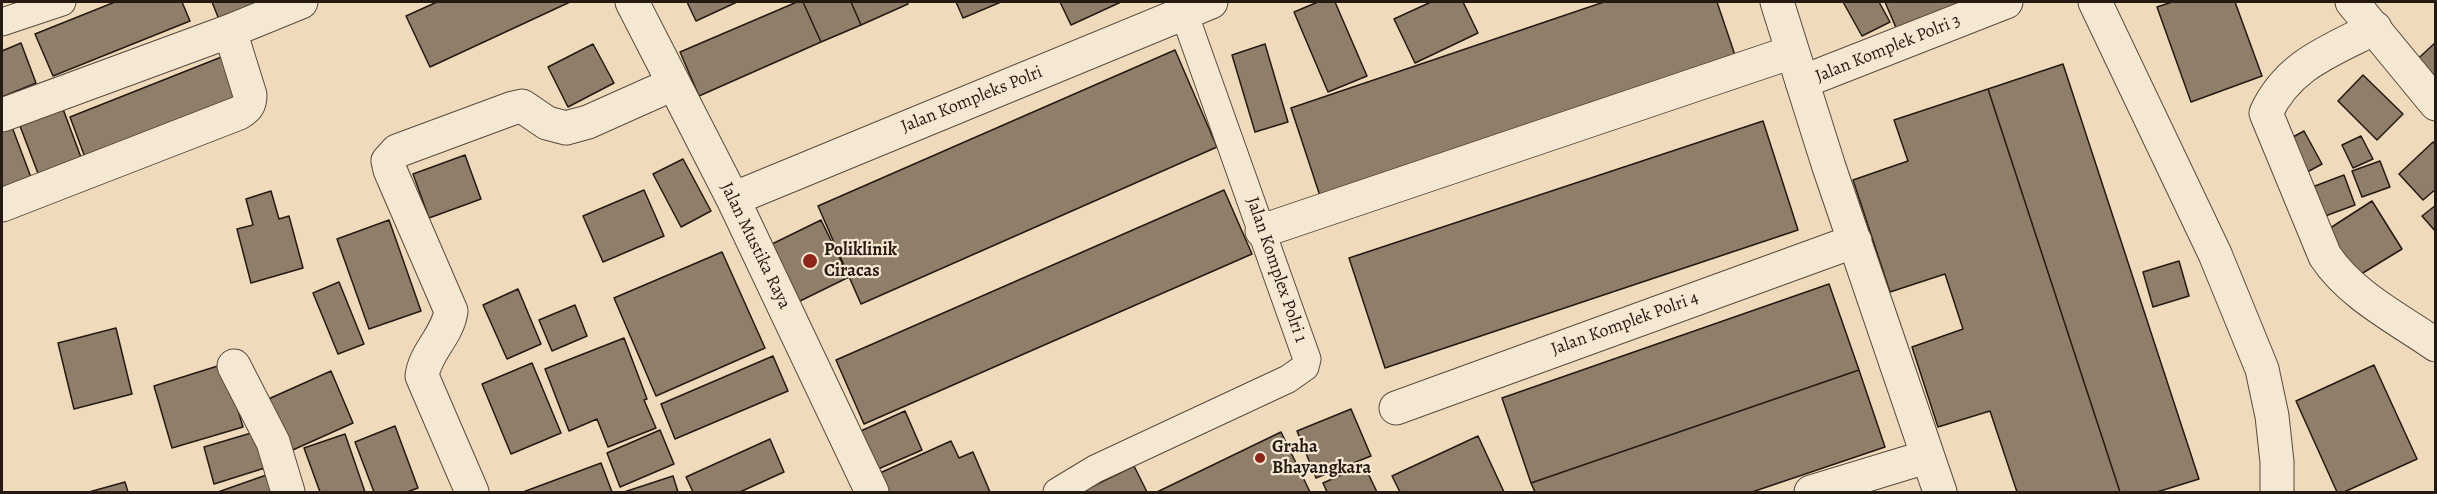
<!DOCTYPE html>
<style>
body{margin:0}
#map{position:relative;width:2437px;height:494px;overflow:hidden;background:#efdbbc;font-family:Alegreya,serif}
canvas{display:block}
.frame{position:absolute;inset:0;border:3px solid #251a12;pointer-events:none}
</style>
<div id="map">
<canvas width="2437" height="494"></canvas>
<div class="frame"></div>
</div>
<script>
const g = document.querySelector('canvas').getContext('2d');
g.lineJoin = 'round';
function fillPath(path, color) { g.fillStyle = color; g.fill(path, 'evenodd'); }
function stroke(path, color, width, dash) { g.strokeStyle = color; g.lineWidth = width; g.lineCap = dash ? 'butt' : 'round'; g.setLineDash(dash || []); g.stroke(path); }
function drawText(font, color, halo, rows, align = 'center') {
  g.font = font + ' Alegreya,serif'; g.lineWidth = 4.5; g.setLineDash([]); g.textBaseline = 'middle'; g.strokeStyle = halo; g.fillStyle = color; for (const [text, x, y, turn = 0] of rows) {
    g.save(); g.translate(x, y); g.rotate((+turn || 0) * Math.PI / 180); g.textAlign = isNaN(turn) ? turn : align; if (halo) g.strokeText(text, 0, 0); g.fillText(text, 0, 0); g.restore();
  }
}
const building = new Path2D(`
 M115,2H182L190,21L53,76L35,34Z
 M212,2H284L222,27Z
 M437,2H570L430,67L406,16Z
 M687,2H737L696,21Z
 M797,2H803L821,42L699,96L680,52Z
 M803,2H851L861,25L821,42Z
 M851,2H907L908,4L861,25Z
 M956,2H1001L963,18Z
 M1060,2H1121L1071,25Z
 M1318,2H1335L1367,76L1328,92L1294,12Z
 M1431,2H1463L1478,33L1415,63L1394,19Z
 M1604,2H1717L1739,67L1324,208L1291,108Z
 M1843,2H1879L1890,22L1862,36Z
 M1885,2H1978L1900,37Z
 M2172,2H2235L2262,76L2191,102L2157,7Z
 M2436,42V96L2409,67Z
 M21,43L36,83L2,97V51Z
 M593,44L614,83L568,107L548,67Z
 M1265,44L1288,122L1255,132L1232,55Z
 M1175,50L1217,147L861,304L818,206Z
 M229,54L245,97L86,160L70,117Z
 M2063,64L2199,479L2157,492H2120L1988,89Z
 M2363,75L2403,114L2377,140L2338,101Z
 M1988,89L2120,492H2017L1990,411L1938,427L1912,347L1963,329L1945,274L1890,292L1853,180L1908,161L1894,120Z
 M63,109L82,160L39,176L20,126Z
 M1763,121L1798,230L1385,368L1349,258Z
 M12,127L32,180L2,192V131Z
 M2304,131L2322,164L2298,177L2280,144Z
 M2361,136L2373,159L2353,168L2342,145Z
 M2433,142L2436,145V189L2423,200L2399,174Z
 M465,155L481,199L429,218L413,174Z
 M683,159L711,211L681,227L653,174Z
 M2380,161L2390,187L2362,197L2352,171Z
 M2344,175L2355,205L2317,219L2307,189Z
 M644,190L664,236L603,262L583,216Z
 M1224,190L1252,254L864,424L836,360Z
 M271,191L279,219L289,216L303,268L251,283L237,229L253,225L246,199Z
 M2372,201L2402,249L2353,279L2324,232Z
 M2436,205V232L2422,216Z
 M389,220L421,311L369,329L337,239Z
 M821,220L849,277L798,302L770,245Z
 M722,252L765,348L656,396L614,298Z
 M2179,261L2189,296L2153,307L2143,272Z
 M339,282L364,344L338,354L313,293Z
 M1829,284L1859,370L1531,483L1502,398Z
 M518,289L541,344L507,359L483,305Z
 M575,305L587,336L552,351L539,320Z
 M116,328L132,394L74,409L58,343Z
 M624,338L647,399L644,400L656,428L608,447L597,419L569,431L545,369Z
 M773,356L788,391L675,439L661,404Z
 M532,363L561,433L511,454L482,384Z
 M224,364L243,427L172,448L154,386Z
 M2374,365L2417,459L2344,492H2337L2296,401Z
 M1859,370L1885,447L1752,492H1535L1531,483Z
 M331,371L353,423L286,453L264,401Z
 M1351,409L1371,456L1316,478L1297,431Z
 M905,411L922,450L869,473L852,435Z
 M395,426L418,488L407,492H374L355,442Z
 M660,430L674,464L620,487L607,453Z
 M258,431L268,467L214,484L204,447Z
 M1281,432L1310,492H1157Z
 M345,434L365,492H320L304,448Z
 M1478,436L1504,492H1400L1392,476Z
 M770,439L784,472L740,492H693L686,477Z
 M951,441L959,458L973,452L990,492H878L871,477Z
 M601,463L612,492H523Z
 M1364,465L1377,492H1327L1323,483Z
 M1134,466L1147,492H1081Z
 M272,473L278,492H218Z
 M673,476L678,492H624Z
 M125,482L128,492H89Z`);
fillPath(building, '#8e7e6a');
stroke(building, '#251a12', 1.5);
const lane = new Path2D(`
 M2,22L62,2
 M1057,492L1095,469L1288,379L1305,367L1307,359L1184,13`);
const street = new Path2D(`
 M632,2L733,199L872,492
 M1777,2L1829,167L1940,492
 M2095,2L2215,254L2262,369L2272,416L2277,462V492
 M2352,2L2436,104
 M2375,28C2330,51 2288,65 2266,113L2325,256C2351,295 2397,318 2436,345
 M1802,82L2006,2
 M2,115L230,31L301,2
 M733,199L1211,2
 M2,205L239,113C247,108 250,105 250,95L230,31
 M1262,231L1792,52
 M234,366L273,442L288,492
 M1396,408L1855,241
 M472,492L422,376C425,352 448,335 451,311L390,170L388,161L397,151L513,108L522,106L547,123L566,128L588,122L673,84
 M1811,492L1926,457`);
stroke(lane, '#584a3c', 29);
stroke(street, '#584a3c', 35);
stroke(lane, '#f5e8d3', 27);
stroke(street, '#f5e8d3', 33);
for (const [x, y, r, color] of [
 [810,261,8,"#8f2418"],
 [1260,458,6,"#8f2418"]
]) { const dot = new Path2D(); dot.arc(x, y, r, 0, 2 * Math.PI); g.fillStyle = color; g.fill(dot); stroke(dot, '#f5e8d3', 2); }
drawText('18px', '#251a12', '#f5e8d3', [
 ["Jalan Komplek Polri 3",1888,49,-22],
 ["Jalan Kompleks Polri",972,100,-22],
 ["Jalan Mustika Raya",755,246,64],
 ["Jalan Komplex Polri 1",1276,270,71],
 ["Jalan Komplek Polri 4",1625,324,-20]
]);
drawText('bold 18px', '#251a12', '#f5e8d3', [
 ["Poliklinik",824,251],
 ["Ciracas",824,272],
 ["Graha",1272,448],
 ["Bhayangkara",1272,469]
], 'left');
</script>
